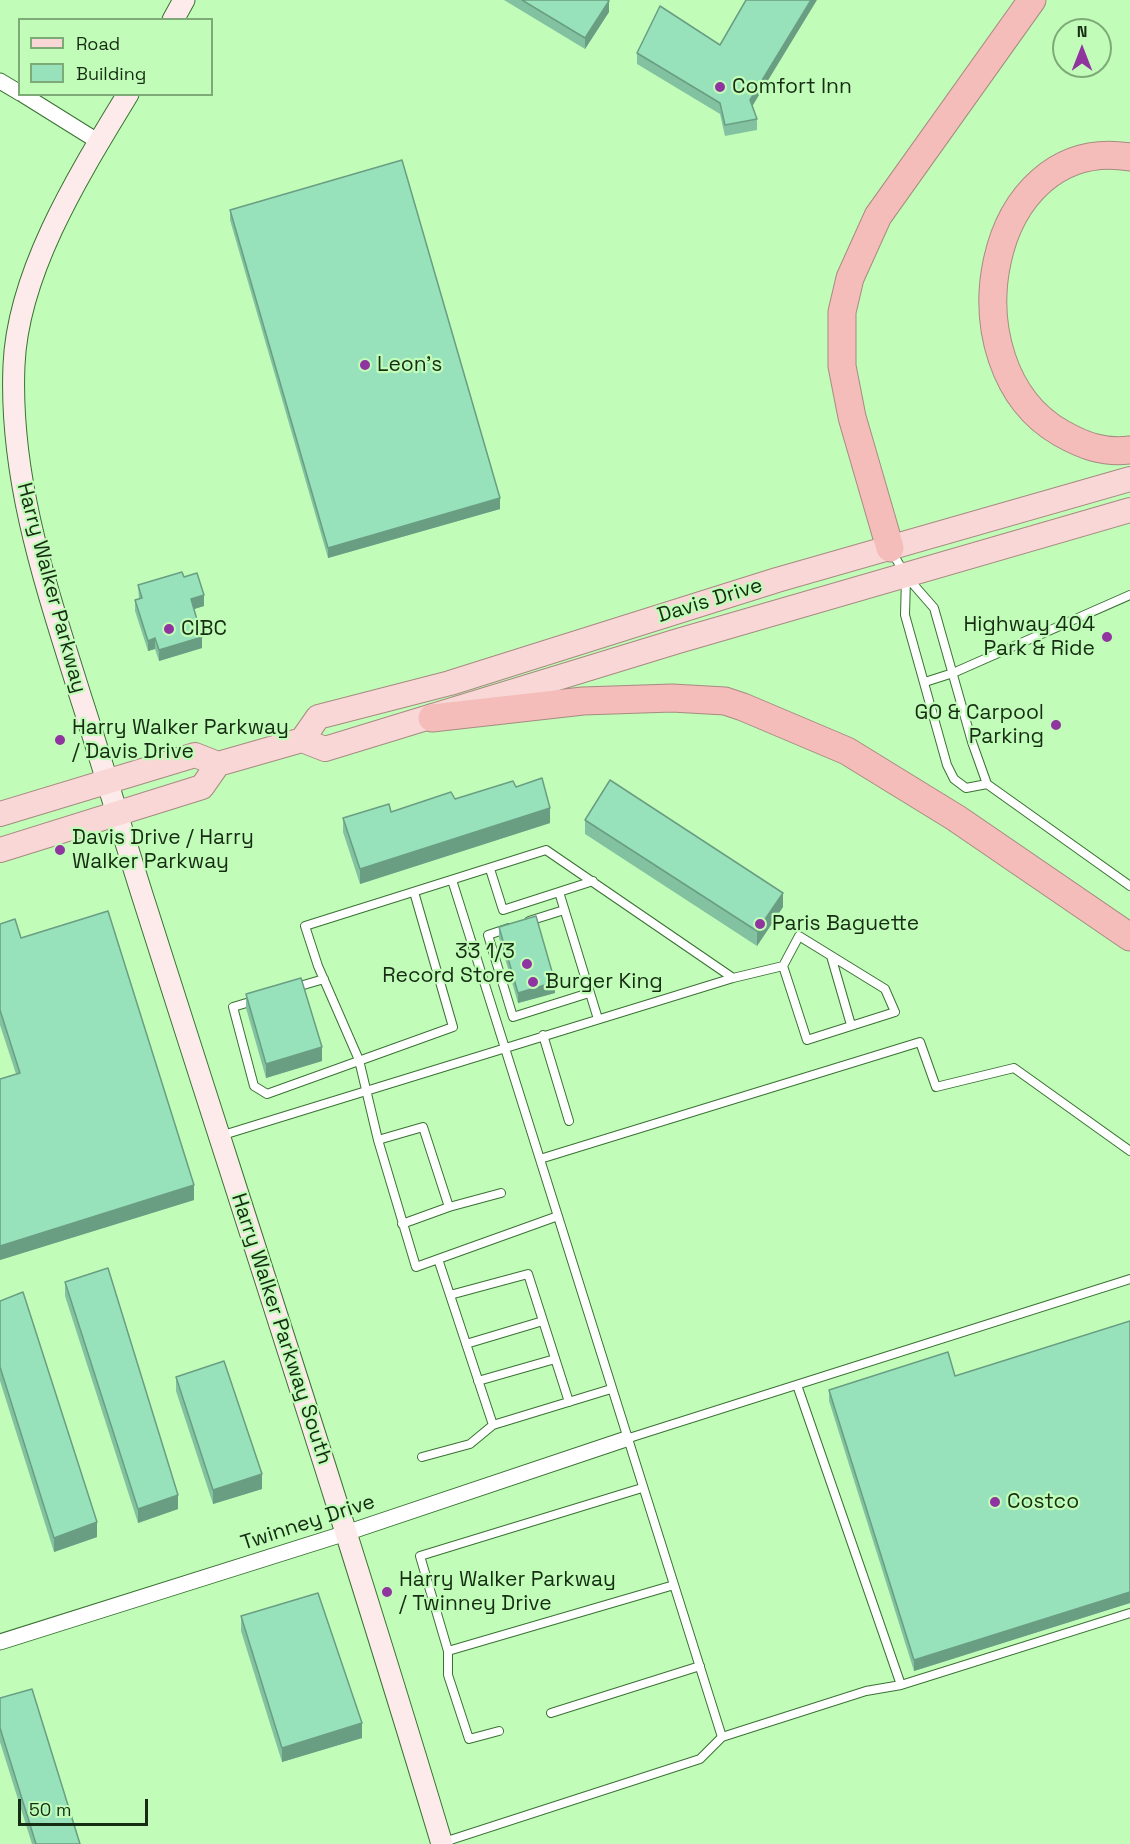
<!DOCTYPE html>
<style>
body{margin:0}
#map{position:relative;width:1130px;height:1844px;overflow:hidden;background:#c1fdb9;font-family:"Space Grotesk",sans-serif}
canvas{display:block}
.legend{position:absolute;left:18px;top:18px;width:195px;height:78px;box-sizing:border-box;background:#c1fdb9;border:2px solid #7daa77;margin:0;padding:8px 10px;list-style:none;font-size:18px;color:#162d13}
.legend li{display:flex;align-items:center;gap:12px;height:30px}
.legend b{width:30px;border:2px solid #7daa77}
.north{position:absolute;left:1052px;top:18px;width:60px;height:60px;box-sizing:border-box;background:#c1fdb9;border:2px solid #7daa77;border-radius:50%;rotate:0deg;font-size:16px;font-weight:700;line-height:24px;text-align:center;color:#162d13}
.north::after{content:'';display:block;margin:auto;width:21px;height:27px;background:#90349f;clip-path:polygon(50% 0,100% 100%,50% 72%,0 100%)}
.scale{position:absolute;left:18px;top:1799px;width:130px;height:27px;box-sizing:border-box;border:3px solid #162d13;border-top:0;padding-left:8px;font-size:18px;line-height:21px;white-space:nowrap;color:#162d13;-webkit-text-stroke:4px #c1fdb9;paint-order:stroke}
</style>
<div id="map">
<canvas width="1130" height="1844"></canvas>
<ul class="legend">
<li><b style="height:8px;background:#f8d7d6"></b>Road</li>
<li><b style="height:16px;background:#97e1bb"></b>Building</li>
</ul>
<div class="north">N</div>
<div class="scale">50 m</div>
</div>
<script>
const g = document.querySelector('canvas').getContext('2d');
g.lineJoin = 'round';
function stroke(path, color, width, dash) { g.strokeStyle = color; g.lineWidth = width; g.lineCap = dash ? 'butt' : 'round'; g.setLineDash(dash || []); g.stroke(path); }
function fillPath(path, color) { g.fillStyle = color; g.fill(path, 'evenodd'); }
function drawText(font, color, halo, rows, align = 'center') {
  g.font = font + ' "Space Grotesk",sans-serif'; g.lineWidth = 4.5; g.setLineDash([]); g.textBaseline = 'middle'; g.strokeStyle = halo; g.fillStyle = color; for (const [text, x, y, turn = 0] of rows) {
    g.save(); g.translate(x, y); g.rotate((+turn || 0) * Math.PI / 180); g.textAlign = isNaN(turn) ? turn : align; if (halo) g.strokeText(text, 0, 0); g.fillText(text, 0, 0); g.restore();
  }
}
const lane = new Path2D(`
 M892,552L906,576L934,608L972,742L987,784L1130,886
 M906,578L905,615L947,765L954,779L966,788L987,784
 M925,682L953,673L1130,595
 M490,869L503,910L593,881
 M452,880L722,1737
 M559,892L598,1019
 M529,921L564,910
 M509,928L488,935L513,1017L589,993
 M831,956L851,1025
 M293,988L324,979
 M253,1001L233,1007L254,1086L267,1094L453,1027L414,892
 M543,1035L569,1121
 M220,1136L733,978L783,966L799,936L885,989L895,1012L807,1040L783,966
 M378,1140L423,1127L449,1207L402,1224
 M540,1159L920,1042L936,1087L1014,1068L1130,1151
 M449,1207L501,1193
 M558,1216L416,1267L378,1140L359,1060L318,966L305,926L546,850L733,978
 M438,1259L493,1425L611,1389
 M450,1295L528,1274L569,1402
 M466,1344L543,1321
 M478,1381L555,1359
 M797,1385L901,1685
 M626,1439L1130,1279
 M422,1457L470,1444L493,1425
 M642,1488L420,1556L448,1651L674,1585
 M448,1651V1675L469,1739L499,1731
 M551,1713L700,1666
 M444,1842L700,1759L722,1737L866,1691L901,1685L1130,1613`);
const street = new Path2D(`
 M0,81L20,93
 M22,94L99,142
 M0,1642L346,1533L626,1439`);
const secondary = new Path2D(`
 M173,20L184,0
 M128,94C80,173 18,271 14,365C9,480 47,589 81,698C104,768 124,839 147,910C246,1221 348,1531 442,1844`);
const primary = new Path2D(`
 M302,740L318,717L450,683L777,580L1130,479
 M0,814L195,755L218,764L302,740L325,749L678,641L1130,510
 M0,850L202,787L218,764`);
const highway = new Path2D(`
 M1130,157C985,133 944,366 1061,433C1084,446 1103,453 1130,450
 M890,548L852,417L842,366V312L850,278L878,216L1032,0
 M432,718L583,701L672,698L725,701L743,707L847,751L956,818L1130,937`);
stroke(lane, '#3b7134', 10);
stroke(street, '#3b7134', 17);
stroke(secondary, '#3b7134', 23);
stroke(primary, '#a68b80', 26);
stroke(highway, '#a68b80', 29);
stroke(lane, '#fff', 8);
stroke(street, '#fff', 15);
stroke(secondary, '#fcebea', 21);
stroke(primary, '#f8d7d6', 24);
stroke(highway, '#f4bdba', 27);
fillPath(new Path2D(`
 M504,0H607L609,12L585,49Z
 M720,45L753,106L757,119V130L725,136L720,114L637,64V53Z
 M230,210L500,509L328,558L230,220Z
 M184,577L204,606L194,609L202,648L159,661L155,649L148,651L135,611V600L139,599L138,585Z
 M516,787L550,823L360,884L343,832V818L391,812Z
 M585,820L783,907L757,946L585,834Z
 M0,924L21,938L194,1200L0,1260V1079L16,1074L0,1025Z
 M499,927L555,993L518,1003L499,938Z
 M246,994L322,1061L266,1078L246,1008Z
 M65,1282L178,1509L138,1523L65,1296Z
 M0,1301L97,1537L54,1552L0,1381Z
 M1130,1321V1603L914,1671L829,1401V1390L955,1376Z
 M176,1377L262,1489L213,1504L176,1391Z
 M241,1616L362,1738L282,1762L241,1631Z
 M0,1698L80,1844H32L0,1742Z`), '#82c2a1');
fillPath(new Path2D(`
 M811,0H817L750,110V100Z
 M609,1V12L585,49V38Z
 M500,498V509L328,558V548Z
 M204,595V606L191,610V599Z
 M202,637V648L159,661V650Z
 M155,638V649L148,651V641Z
 M550,808V823L360,884V869Z
 M783,893V907L757,946V931Z
 M555,982V993L518,1003V993Z
 M322,1047V1061L266,1078V1064Z
 M194,1185V1200L0,1260V1246Z
 M262,1474V1489L213,1504V1490Z
 M178,1495V1509L138,1523V1509Z
 M97,1522V1537L54,1552V1538Z
 M1130,1592V1603L914,1671V1660Z
 M362,1723V1738L282,1762V1748Z`), '#6a9e83');
const building = new Path2D(`
 M522,0H607L609,1L585,38Z
 M746,0H811L750,100L757,119L725,125L720,103L637,53L660,6L720,45Z
 M402,160L500,498L328,548L230,210Z
 M182,572L184,577L197,573L204,595L191,599L202,637L159,650L155,638L148,641L135,600L142,598L138,585Z
 M542,778L550,808L360,869L343,818L389,804L391,812L451,792L455,799L513,781L516,787Z
 M610,780L783,893L757,931L585,820Z
 M108,911L194,1185L0,1246V1079L20,1073L0,1010V924L15,919L21,938Z
 M536,916L555,982L518,993L499,927Z
 M301,978L322,1047L266,1064L246,994Z
 M108,1268L178,1495L138,1509L65,1282Z
 M23,1292L97,1522L54,1538L0,1367V1301Z
 M1130,1321V1592L914,1660L829,1390L948,1352L955,1376Z
 M224,1361L262,1474L213,1490L176,1377Z
 M318,1593L362,1723L282,1748L241,1616Z
 M32,1689L80,1844H36L0,1728V1698Z`);
fillPath(building, '#97e1bb');
stroke(building, '#6a9e83', 1.5);
for (const [x, y, r, color] of [
 [720,87,6,"#90349f"],
 [365,365,6,"#90349f"],
 [169,629,6,"#90349f"],
 [1107,637,6,"#90349f"],
 [1056,725,6,"#90349f"],
 [60,740,6,"#90349f"],
 [60,850,6,"#90349f"],
 [760,924,6,"#90349f"],
 [527,964,6,"#90349f"],
 [533,982,6,"#90349f"],
 [995,1502,6,"#90349f"],
 [387,1592,6,"#90349f"]
]) { const dot = new Path2D(); dot.arc(x, y, r, 0, 2 * Math.PI); g.fillStyle = color; g.fill(dot); stroke(dot, '#c1fdb9', 2); }
drawText('21px', '#162d13', '#c1fdb9', [
 ["Comfort Inn",732,87],
 ["Leon's",377,365],
 ["Highway 404",1095,625,"right"],
 ["Park & Ride",1095,649,"right"],
 ["CIBC",181,629],
 ["GO & Carpool",1044,713,"right"],
 ["Parking",1044,737,"right"],
 ["Harry Walker Parkway",72,728],
 ["/ Davis Drive",72,752],
 ["Davis Drive / Harry",72,838],
 ["Walker Parkway",72,862],
 ["Paris Baguette",772,924],
 ["33 1/3",515,952,"right"],
 ["Record Store",515,976,"right"],
 ["Burger King",545,982],
 ["Costco",1007,1502],
 ["Harry Walker Parkway",399,1580],
 ["/ Twinney Drive",399,1604]
], 'left');
drawText('21px', '#162d13', '#c1fdb9', [
 ["Harry Walker Parkway",51,588,75],
 ["Davis Drive",710,601,-17],
 ["Harry Walker Parkway South",281,1329,72],
 ["Twinney Drive",308,1523,-18]
]);
</script>
